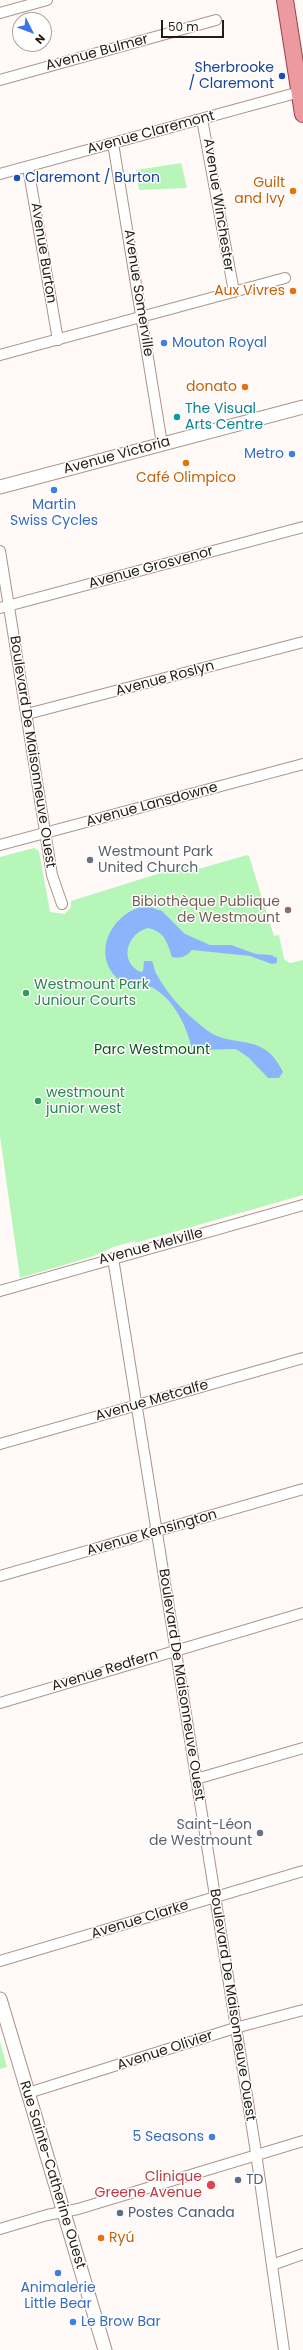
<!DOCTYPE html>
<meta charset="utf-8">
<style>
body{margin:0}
#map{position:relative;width:303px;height:2350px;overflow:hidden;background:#fffaf7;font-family:Poppins,sans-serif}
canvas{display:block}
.north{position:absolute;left:12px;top:12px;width:40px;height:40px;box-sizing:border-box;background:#fff;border:1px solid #a7a4a2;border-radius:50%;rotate:132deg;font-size:11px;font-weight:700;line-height:16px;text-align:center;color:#241b17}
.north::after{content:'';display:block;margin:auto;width:14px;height:18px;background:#3a76e5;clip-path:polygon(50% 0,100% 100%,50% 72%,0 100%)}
.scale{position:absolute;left:161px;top:20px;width:63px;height:18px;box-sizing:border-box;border:2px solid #241b17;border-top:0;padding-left:5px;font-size:12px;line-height:14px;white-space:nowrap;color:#241b17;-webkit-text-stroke:3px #fff;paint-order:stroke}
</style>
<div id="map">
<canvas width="303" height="2350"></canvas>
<div class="north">N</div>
<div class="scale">50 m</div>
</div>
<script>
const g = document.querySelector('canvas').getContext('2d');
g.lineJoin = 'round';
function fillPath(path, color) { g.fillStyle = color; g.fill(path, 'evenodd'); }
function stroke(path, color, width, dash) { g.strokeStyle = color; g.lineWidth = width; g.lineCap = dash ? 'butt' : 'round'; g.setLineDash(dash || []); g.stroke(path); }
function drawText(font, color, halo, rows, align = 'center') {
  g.font = font + ' Poppins,sans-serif'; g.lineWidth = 3; g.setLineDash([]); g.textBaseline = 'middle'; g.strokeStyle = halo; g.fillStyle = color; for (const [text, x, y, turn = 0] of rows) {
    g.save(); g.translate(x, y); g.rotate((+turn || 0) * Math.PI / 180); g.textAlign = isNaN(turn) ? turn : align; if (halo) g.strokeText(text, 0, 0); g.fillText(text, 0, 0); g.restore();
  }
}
fillPath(new Path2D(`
 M181,163L187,188L139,190L136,170Z
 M34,848L39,851L50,912L65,914L71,907V901L186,865L188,872L247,855L249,856L274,936L279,935L284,959L290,963L303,960V1195L135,1243V1241L113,1247L94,1256L20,1278L0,1136V857Z
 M0,2041L7,2067L0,2069Z`), '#b6f6b9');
fillPath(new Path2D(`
 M147,906L162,911L185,934L210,945H231L256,954L271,955L277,958V963L272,964L250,956L192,950C186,957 180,959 172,957C167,942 165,932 148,928C127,933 118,962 141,972L143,971L144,961H152C154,965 154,970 157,975C169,997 188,1016 208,1031C234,1049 264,1031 283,1072L279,1078H268L248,1057L236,1049L192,1050C188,1028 173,997 151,987C137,982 128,991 115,976C91,949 116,909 147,906Z`), '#8cb4fc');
const minor = new Path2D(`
 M0,13L47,0
 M0,80L216,20
 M202,119L234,292
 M113,143L162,444
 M28,167L58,340
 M0,174L303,91
 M0,355L285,278
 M0,551L52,875L62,904
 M0,608L303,527
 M27,714L303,642
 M0,845L303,764
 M113,1258L255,2146L284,2350
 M0,1291L303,1205
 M0,1444L303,1358
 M0,1576L303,1489
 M0,1703L303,1613
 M196,1779L303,1748
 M0,1961L303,1871
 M28,2093L235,2028L303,2010
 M0,2229L47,2215L78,2209L303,2141
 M272,2265L303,2254`);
const tertiary = new Path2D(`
 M0,487L303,407
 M0,1999L105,2350`);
const primary = new Path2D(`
 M285,0L303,114`);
stroke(minor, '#ac9489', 12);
stroke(tertiary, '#ac9489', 15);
stroke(primary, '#9e4146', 18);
stroke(minor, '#fff', 10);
stroke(tertiary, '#fff', 13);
stroke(primary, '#ec9aa0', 16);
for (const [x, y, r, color] of [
 [282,76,4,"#1a4fb4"],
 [17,178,4,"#1a4fb4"],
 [293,191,4,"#e8710a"],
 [293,291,4,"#e8710a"],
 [164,343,4,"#3f7fe0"],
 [245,387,4,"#e8710a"],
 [177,417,4,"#0f9aa8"],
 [292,454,4,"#3f7fe0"],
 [186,463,4,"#e8710a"],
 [54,490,4,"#3f7fe0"],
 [90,860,4,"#6b7280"],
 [288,910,4,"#8d6e63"],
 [26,993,4,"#2e9e5b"],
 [38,1101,4,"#2e9e5b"],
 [260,1833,4,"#6b7280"],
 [212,2137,4,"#3f7fe0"],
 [238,2180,4,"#5c6f8a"],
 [211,2185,5,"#e0444e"],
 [120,2213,4,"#5c6f8a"],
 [101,2238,4,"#e8710a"],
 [58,2273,4,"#3f7fe0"],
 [73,2322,4,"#3f7fe0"]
]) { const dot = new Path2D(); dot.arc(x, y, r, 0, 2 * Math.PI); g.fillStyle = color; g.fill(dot); stroke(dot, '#fff', 1.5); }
drawText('14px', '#241b17', '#fff', [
 ["Avenue Bulmer",97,53,-15],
 ["Avenue Claremont",151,133,-15],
 ["Avenue Winchester",218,205,81],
 ["Avenue Burton",43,253,81],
 ["Avenue Somerville",138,293,81],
 ["Avenue Victoria",117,456,-15],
 ["Avenue Grosvenor",151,568,-15],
 ["Avenue Roslyn",165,679,-15],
 ["Boulevard De Maisonneuve Ouest",32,752,81],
 ["Avenue Lansdowne",152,805,-15],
 ["Avenue Melville",151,1247,-15],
 ["Avenue Metcalfe",152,1401,-16],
 ["Avenue Kensington",152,1533,-16],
 ["Avenue Redfern",105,1671,-17],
 ["Boulevard De Maisonneuve Ouest",181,1685,81],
 ["Avenue Clarke",140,1920,-17],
 ["Boulevard De Maisonneuve Ouest",232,2005,81],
 ["Avenue Olivier",165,2051,-18],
 ["Rue Sainte-Catherine Ouest",52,2175,73]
]);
drawText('14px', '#164399', '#fff', [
 ["Sherbrooke",274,68],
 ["/ Claremont",274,84],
 ["Claremont / Burton",25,178,"left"]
], 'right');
drawText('14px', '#c56008', '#fff', [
 ["Guilt",285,183],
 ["and Ivy",285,199],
 ["Aux Vivres",285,291],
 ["donato",237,387],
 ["Café Olimpico",186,478,"center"],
 ["Ryú",109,2238,"left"]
], 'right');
drawText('14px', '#366cbe', '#fff', [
 ["Mouton Royal",172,343],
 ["Metro",284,454,"right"],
 ["Martin",54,505,"center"],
 ["Swiss Cycles",54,521,"center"],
 ["5 Seasons",204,2137,"right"],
 ["Animalerie",58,2288,"center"],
 ["Little Bear",58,2304,"center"],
 ["Le Brow Bar",81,2322]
], 'left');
drawText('14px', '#0d838f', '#fff', [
 ["The Visual",185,409],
 ["Arts Centre",185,425]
], 'left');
drawText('14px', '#5b616d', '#fff', [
 ["Westmount Park",98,852],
 ["United Church",98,868],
 ["Saint-Léon",252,1825,"right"],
 ["de Westmount",252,1841,"right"]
], 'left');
drawText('14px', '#785e54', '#fff', [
 ["Bibiothèque Publique",280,902],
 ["de Westmount",280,918]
], 'right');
drawText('14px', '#27864d', '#fff', [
 ["Westmount Park",34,985],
 ["Juniour Courts",34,1001],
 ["westmount",46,1093],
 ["junior west",46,1109]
], 'left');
drawText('14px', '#0d561c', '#fff', [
 ["Parc Westmount",152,1050]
]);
drawText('14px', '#be3a42', '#fff', [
 ["Clinique",202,2177],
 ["Greene Avenue",202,2193]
], 'right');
drawText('14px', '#4e5e75', '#fff', [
 ["TD",246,2180],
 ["Postes Canada",128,2213]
], 'left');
</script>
